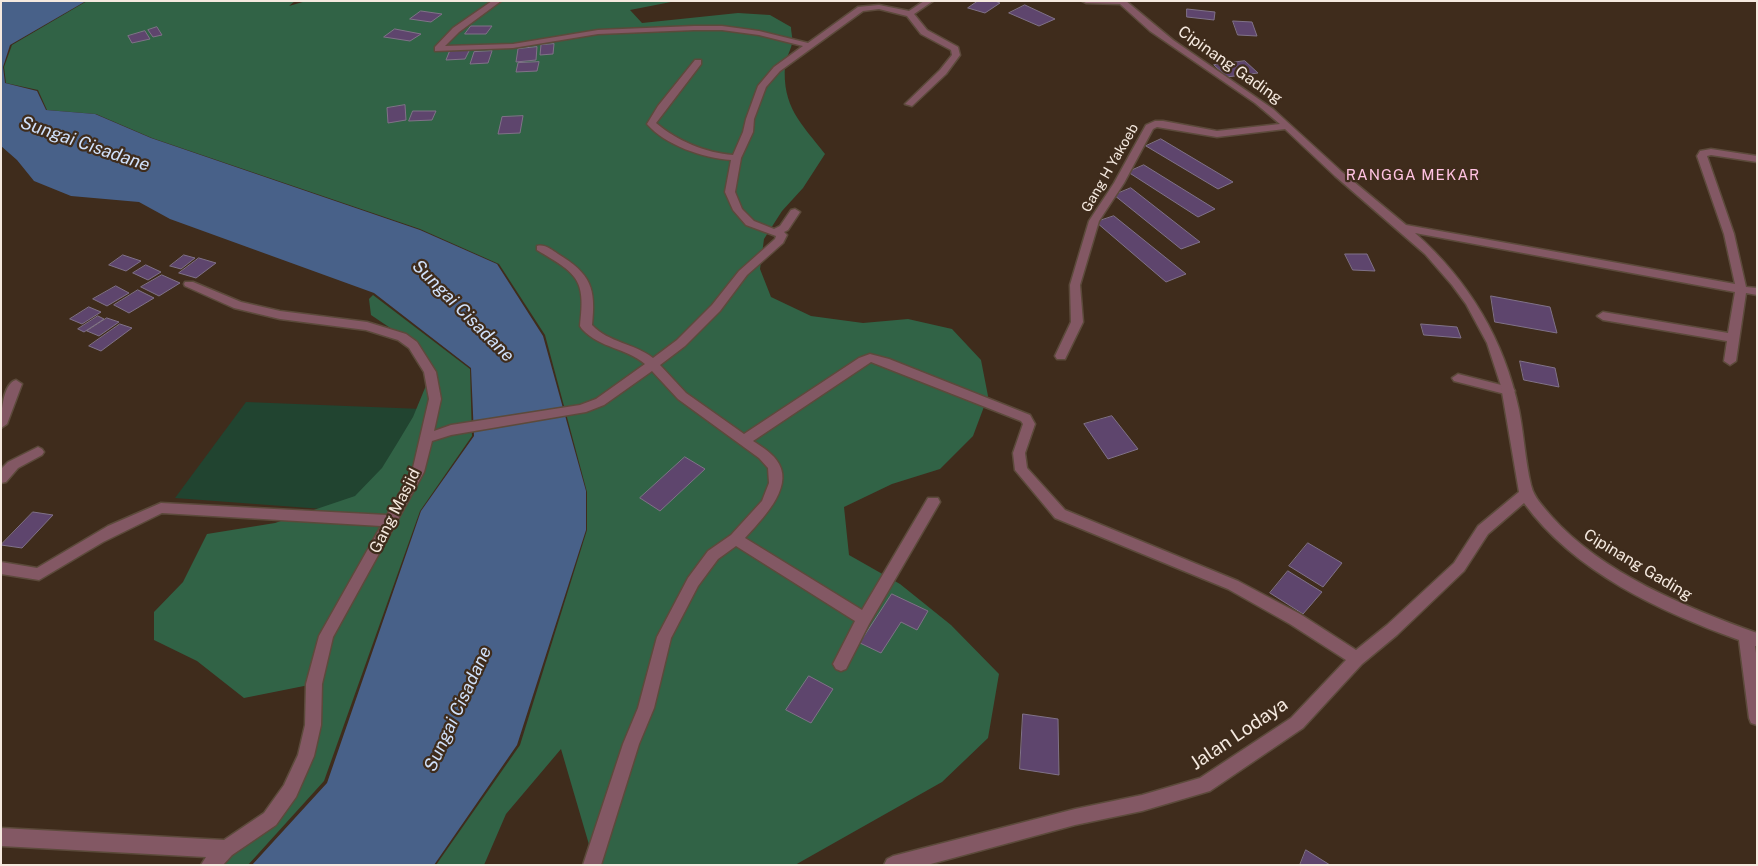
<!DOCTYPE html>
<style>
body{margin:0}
#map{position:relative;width:1758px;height:866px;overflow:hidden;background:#3f2c1c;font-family:"Public Sans",sans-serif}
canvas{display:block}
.frame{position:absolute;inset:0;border:2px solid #f5e9df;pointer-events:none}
</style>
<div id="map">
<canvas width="1758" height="866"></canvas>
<div class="frame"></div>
</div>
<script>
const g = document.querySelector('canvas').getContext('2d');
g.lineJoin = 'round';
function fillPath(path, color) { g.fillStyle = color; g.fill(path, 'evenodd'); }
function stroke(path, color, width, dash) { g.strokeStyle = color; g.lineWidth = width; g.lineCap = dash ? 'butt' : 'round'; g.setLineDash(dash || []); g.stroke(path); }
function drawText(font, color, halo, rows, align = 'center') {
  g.font = font + ' "Public Sans",sans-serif'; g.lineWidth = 4.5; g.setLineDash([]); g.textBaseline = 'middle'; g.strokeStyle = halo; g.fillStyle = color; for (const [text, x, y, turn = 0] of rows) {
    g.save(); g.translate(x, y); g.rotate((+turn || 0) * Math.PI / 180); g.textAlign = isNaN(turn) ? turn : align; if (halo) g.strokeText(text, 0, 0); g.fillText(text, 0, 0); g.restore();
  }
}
fillPath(new Path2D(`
 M246,402L422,409L376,513L175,498Z`), '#214430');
fillPath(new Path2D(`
 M87,1H295L289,6L306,1H676L630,10L642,23L738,13L770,15L791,27C791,32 793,38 792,43C791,50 786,57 785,65C782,107 801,123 825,154L803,188L782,211L764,239L760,269L771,297L811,316L863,323L908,319L952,329L981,360L988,396L973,436L940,469L892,484L844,507L849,555L900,584L951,625L999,674L988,738L942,782L795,865H595L561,749L506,814L484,865H436L520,745L587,530V492L545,335L499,264L420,229L152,138L96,114L47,110L38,90L6,83L4,67L12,45Z
 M373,295L470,369L472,436L420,511L324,781L248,865H212L270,819L306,756L314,684L244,698L197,661L154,640V612L183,582L207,534L275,523L355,496L382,468L398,442L413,417L432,371L414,344L371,315L369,299Z`), '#316346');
fillPath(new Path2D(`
 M4,1H86L10,45L3,67L5,83L37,91L46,110L95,114L151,138L420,230L497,264L543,336L586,491V530L517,745L434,865H252L327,783L421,511L474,436L471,368L374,293L170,219L139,202L71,196L34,181L17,160L1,146V3Z`), '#486189');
const building = new Path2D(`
 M978,1H995L1000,3L985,13L968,8Z
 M1025,5L1055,19L1039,26L1009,13Z
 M1187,9L1215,12L1214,20L1187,17Z
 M421,11L442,14L431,22L410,19Z
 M1233,21L1252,22L1257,36L1238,35Z
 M471,26H492L486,34H465Z
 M157,27L162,35L153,37L148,30Z
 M395,29L421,34L410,41L384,37Z
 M145,31L150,39L132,43L128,36Z
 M554,44L553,54L540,55L541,45Z
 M537,47L536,60L516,62L518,49Z
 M470,49L465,59L446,60L450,50Z
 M492,51L488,63L470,64L474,52Z
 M1245,61L1258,73L1227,77L1214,65Z
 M539,62L537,71L516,72L518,63Z
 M405,105L406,120L388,123L387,108Z
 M413,111H436L432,120L409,121Z
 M523,116L520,133L498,134L502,117Z
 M1161,139L1233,182L1218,189L1146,146Z
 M1144,165L1215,209L1198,217L1128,172Z
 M1131,188L1200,242L1181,249L1114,195Z
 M1114,216L1186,274L1166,282L1096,222Z
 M1345,254H1367L1375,271L1353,270Z
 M123,255L141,261L126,271L109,265Z
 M184,255L195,258L181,269L170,266Z
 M199,258L216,263L196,278L179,273Z
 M146,265L161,272L148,280L133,273Z
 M162,275L180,283L159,296L141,287Z
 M116,286L129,293L107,306L93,299Z
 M138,290L154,298L129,313L114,305Z
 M1491,296L1550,307L1557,333L1495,322Z
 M89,307L101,312L82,324L70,319Z
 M98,316L104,319L84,332L78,329Z
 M107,318L119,322L99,336L87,331Z
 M120,324L132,328L101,351L89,346Z
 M1421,324L1457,327L1461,338L1424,335Z
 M1520,361L1555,368L1559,387L1524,380Z
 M1112,416L1138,449L1108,459L1084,424Z
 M685,457L705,469L660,511L640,498Z
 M33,512L53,515L22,548L1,545Z
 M1308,543L1342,563L1323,587L1289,566Z
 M1288,571L1322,592L1303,614L1270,593Z
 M892,594L928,611L917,630L901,622L881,653L860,643Z
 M809,676L833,689L811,723L786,710Z
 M1023,714L1058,719L1059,775L1020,769Z
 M1306,850L1330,865H1300Z`);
fillPath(building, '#5e456d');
stroke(building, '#807288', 1);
const service = new Path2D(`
 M1458,374L1513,388L1515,391L1509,395L1454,381L1452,378Z`);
const minor = new Path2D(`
 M492,1H501L459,32L445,46L513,44L598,30L694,26H722L759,31L808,43L858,7L879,5L909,11L924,1H933L914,14L927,30L958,47L960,55L946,74L912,106L905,104L940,70L952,55L951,50L921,34L907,16L879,9L863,11L780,71L766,87L754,119L753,132L741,158L735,192L742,209L754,221L774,229L780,226L791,210L795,209L800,212L788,230L784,232L787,235L783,243L747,275L720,311L685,346L660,365L686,393L744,434L859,358L870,354L889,359L1030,415L1035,424L1025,453L1027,468L1065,510L1238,581L1300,614L1356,650L1387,625L1454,563L1478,526L1519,492L1501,386L1487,343L1466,304L1452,285L1425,254L1335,176L1285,129L1217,137L1157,127L1153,129L1124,183L1099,221L1080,285L1083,322L1065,359H1057L1055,356L1071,322L1070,285L1089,221L1114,183L1146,125L1155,121H1163L1217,131L1280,124L1255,103L1150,31L1120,4L1086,3L1082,1H1126L1173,40L1273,109L1342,172L1406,225L1735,284L1724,234L1697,156L1700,151L1711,149L1757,156V162L1711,155L1707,156L1734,234L1746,287L1757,288V295L1746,293L1736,361L1730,365L1724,361L1727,341L1603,320L1597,316L1603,312L1728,333L1735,292L1415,233C1469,281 1504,339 1519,410C1524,435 1525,460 1531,485C1534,498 1543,506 1552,517C1602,573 1687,608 1757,633V646H1755L1757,660V725L1751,723L1749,718L1739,640C1661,612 1574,572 1524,503L1488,534L1464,571L1397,635L1362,664L1303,728L1210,791L1142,811L1075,825L927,865H884L887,859L893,856L1075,809L1142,795L1200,778L1291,718L1346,660L1290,624L1228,589L1055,518L1015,470L1013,453L1023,424L1021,421L871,362L753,441C762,447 774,454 779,464C793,489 761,520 745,538L862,610L928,498H938L940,502L869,624L846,669L841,671L836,669L833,664L855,621L736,546L718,559L698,586L671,638L654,708L639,744L601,865H583L623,744L638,708L657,637L688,578L708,551L731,535L762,501L769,483L768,468L759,458L678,399L652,371L604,405L586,412L451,435L432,441L424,472L333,637L322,684L321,725L314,756L296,797L276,825L232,855L223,865H201L206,857L1,846V828L224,840L264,813L284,785L298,755L305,725L306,684L319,636L381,526L162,513L103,542L39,580L1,574V562L37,568L108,526L161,503L387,515L412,472L429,399L424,372L409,348L398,340L366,330L280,319L234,308L185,286L184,284L185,282H193L241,302L280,311L367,322L406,334L417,342L436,372L441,399L434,431L451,425L580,405L596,399L645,364C625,347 601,349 582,329L580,326C586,278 577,274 537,250V246C545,244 552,250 558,254C591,274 596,288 592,325C609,343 634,343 653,358L677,340L712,305L739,271L775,239L776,236L746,225L733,210L725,192L731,160C703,158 665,145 647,124L658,106L695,60H701V64L656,123C677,141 706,153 733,155L743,132L746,119L758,86L774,67L803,46L759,35L722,30H694L598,34L513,48L435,51V47L453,28Z
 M16,380L22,384L7,424L1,428C1,416 2,384 16,380Z
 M38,447L42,449L44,452L42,455L18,468L6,482L1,483V469L8,462Z`);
stroke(service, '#5c4a3b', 3);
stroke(minor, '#5c4a3b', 3);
fillPath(service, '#835864');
fillPath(minor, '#835864');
drawText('14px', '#f5e9df', '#3f2c1c', [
 ["Gang H Yakoeb",1110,168,-60]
]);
g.letterSpacing = '1px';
drawText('15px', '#ffc2e2', '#3f2c1c', [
 ["RANGGA MEKAR",1413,175]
]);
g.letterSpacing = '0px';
drawText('16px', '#f5e9df', '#3f2c1c', [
 ["Cipinang Gading",1230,65,35],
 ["Gang Masjid",395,511,-63],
 ["Cipinang Gading",1638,565,31]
]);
drawText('italic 18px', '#d0e1fb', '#3f2c1c', [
 ["Sungai Cisadane",85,144,19],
 ["Sungai Cisadane",463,311,45],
 ["Sungai Cisadane",458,709,-65]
]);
drawText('19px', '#f5e9df', '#3f2c1c', [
 ["Jalan Lodaya",1239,734,-34]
]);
</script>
